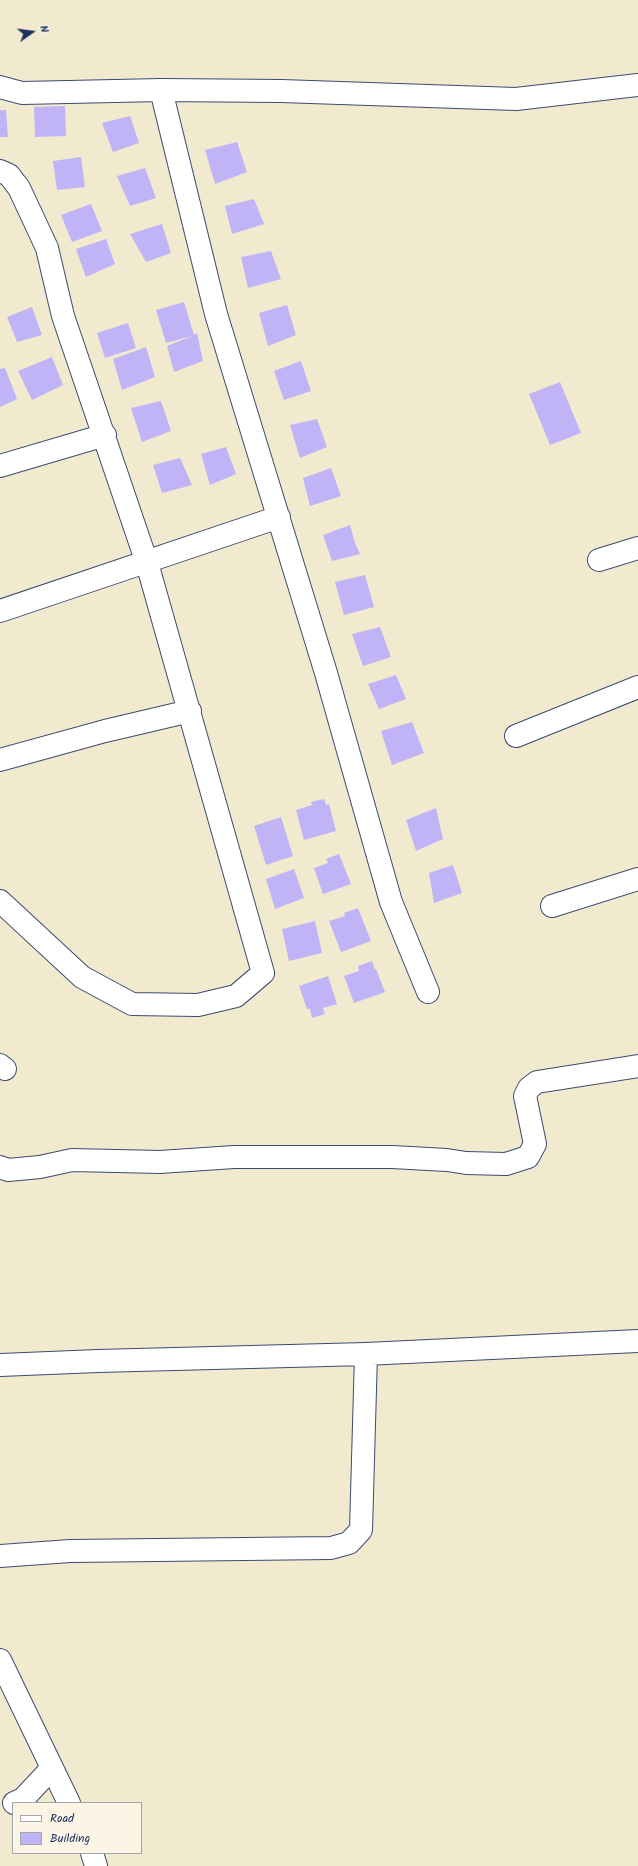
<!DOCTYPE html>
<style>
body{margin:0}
#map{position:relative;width:638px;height:1866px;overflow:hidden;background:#f1eacf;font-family:Kalam,sans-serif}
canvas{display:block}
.legend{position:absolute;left:12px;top:1802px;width:130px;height:52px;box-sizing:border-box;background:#fcf5e5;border:1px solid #a2a6af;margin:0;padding:5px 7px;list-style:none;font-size:12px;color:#1b2f5e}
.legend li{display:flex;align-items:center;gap:8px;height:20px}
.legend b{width:20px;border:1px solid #a2a6af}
.north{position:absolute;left:12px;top:12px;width:40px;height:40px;-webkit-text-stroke:3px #fcf5e5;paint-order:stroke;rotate:76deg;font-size:11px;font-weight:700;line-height:16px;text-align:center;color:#1b2f5e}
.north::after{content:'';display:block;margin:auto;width:14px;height:18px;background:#1b2f5e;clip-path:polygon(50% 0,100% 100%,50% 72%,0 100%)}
</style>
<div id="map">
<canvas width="638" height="1866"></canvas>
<ul class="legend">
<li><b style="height:5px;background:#fff"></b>Road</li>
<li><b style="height:11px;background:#c0b4f7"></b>Building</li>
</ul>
<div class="north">N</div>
</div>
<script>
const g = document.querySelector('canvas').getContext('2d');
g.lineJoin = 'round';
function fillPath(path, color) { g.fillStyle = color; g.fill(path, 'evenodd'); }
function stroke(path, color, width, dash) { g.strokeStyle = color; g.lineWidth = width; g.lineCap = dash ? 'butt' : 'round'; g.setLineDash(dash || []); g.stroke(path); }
fillPath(new Path2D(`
 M65,106L66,136L35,137L34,107Z
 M0,110H6L8,137H0Z
 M130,116L139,143L113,152L102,123Z
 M237,142L247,172L215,184L205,150Z
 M81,157L85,187L57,190L53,161Z
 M145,168L156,198L130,206L117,176Z
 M254,199L264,224L232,234L225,206Z
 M91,204L102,231L72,242L61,215Z
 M162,224L171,253L146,262L130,234Z
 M106,239L115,264L86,277L76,249Z
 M271,251L281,279L248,288L241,257Z
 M184,302L194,335L197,333L203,361L174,372L167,346L192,336L166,343L156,310Z
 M287,305L296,335L268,346L259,313Z
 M32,307L42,335L17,342L7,317Z
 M128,323L136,348L105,358L97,333Z
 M146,347L155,377L122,390L113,359Z
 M52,357L63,385L32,400L18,371Z
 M301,361L311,391L284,400L274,371Z
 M5,368L17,399L0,407V369Z
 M560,382L581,433L550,445L529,394Z
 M161,401L171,431L142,442L131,408Z
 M317,419L327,447L300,458L290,425Z
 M226,447L236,474L210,485L201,454Z
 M180,458L192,485L162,493L153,465Z
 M331,468L341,496L310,506L303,478Z
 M350,525L355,543L360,554L332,561L323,535Z
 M365,575L374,607L344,615L335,582Z
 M380,627L391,657L363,666L352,634Z
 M396,675L406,699L379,709L368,684Z
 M412,722L424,753L392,765L381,731Z
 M324,799L326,805L329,804L336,831L304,840L296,810L312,805L311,802Z
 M436,808L443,839L416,851L406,820Z
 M281,817L293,856L266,865L254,826Z
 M339,854L351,884L323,894L314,868L328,863L326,859Z
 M453,865L462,893L434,903L429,873Z
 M294,869L304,898L275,909L266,879Z
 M358,908L371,941L341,952L329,921L345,916L344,913Z
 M315,921L322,953L289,961L282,929Z
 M372,961L375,970L376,969L385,992L354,1003L344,976L359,971L358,966Z
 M328,976L337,1004L323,1008L325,1014L312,1018L310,1009H307L299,986Z`), '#c0b4f7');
const minor = new Path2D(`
 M0,87L22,93L161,90L281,91L516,99L638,85
 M161,90L216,314L326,673L391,902L428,992
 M0,171L9,175L19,188L47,248L63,316L147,563L263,973L236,996L198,1005L132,1004L82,977L0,901
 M0,466L105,435
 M599,560L638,548
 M0,611L279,517
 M516,736L638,687
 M0,760L105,731L190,711
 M552,906L638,879
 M0,1065L5,1069
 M0,1167L8,1170L40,1167L72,1160L160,1162L234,1157H392L447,1160L466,1163L506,1164L528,1157L535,1144L525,1096L529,1088L537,1082L638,1066
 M0,1365L98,1361L366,1354L638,1341
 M0,1556L70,1551L331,1548L349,1543L361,1530L366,1354
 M0,1660L69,1803
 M14,1803L23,1799L52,1768
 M92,1853L96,1866`);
stroke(minor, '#3b4b6f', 24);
stroke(minor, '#fff', 22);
</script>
